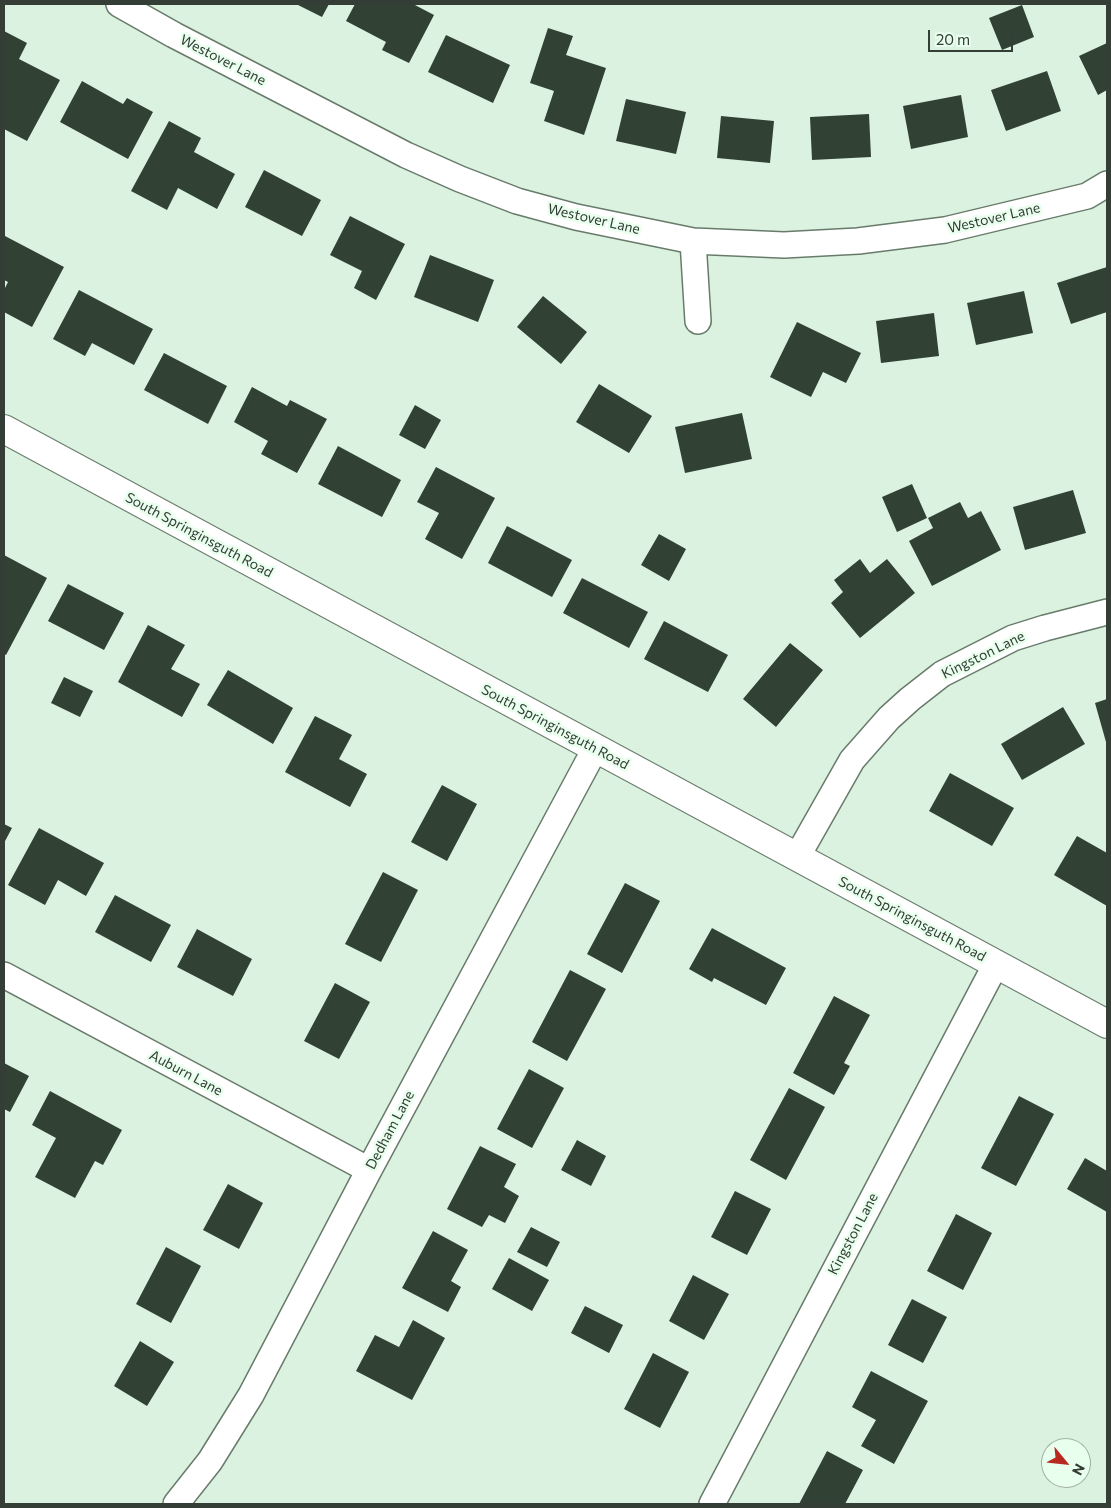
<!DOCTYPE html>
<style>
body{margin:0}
#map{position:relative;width:1111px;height:1508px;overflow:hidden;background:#dcf2e0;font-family:Commissioner,sans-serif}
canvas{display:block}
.frame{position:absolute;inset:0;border:5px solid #343d36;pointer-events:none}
.north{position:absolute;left:1041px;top:1438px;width:50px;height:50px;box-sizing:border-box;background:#e9ffed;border:1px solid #a1b1a4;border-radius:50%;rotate:118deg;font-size:14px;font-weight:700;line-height:20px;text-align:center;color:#343d36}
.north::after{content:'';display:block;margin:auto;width:18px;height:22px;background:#b82a20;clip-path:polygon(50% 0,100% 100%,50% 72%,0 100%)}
.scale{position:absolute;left:928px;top:30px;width:85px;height:22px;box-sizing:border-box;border:2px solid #343d36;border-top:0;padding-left:6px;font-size:15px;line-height:18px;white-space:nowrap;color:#343d36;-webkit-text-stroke:4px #e9ffed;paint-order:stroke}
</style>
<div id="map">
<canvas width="1111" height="1508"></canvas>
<div class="frame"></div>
<div class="north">N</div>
<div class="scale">20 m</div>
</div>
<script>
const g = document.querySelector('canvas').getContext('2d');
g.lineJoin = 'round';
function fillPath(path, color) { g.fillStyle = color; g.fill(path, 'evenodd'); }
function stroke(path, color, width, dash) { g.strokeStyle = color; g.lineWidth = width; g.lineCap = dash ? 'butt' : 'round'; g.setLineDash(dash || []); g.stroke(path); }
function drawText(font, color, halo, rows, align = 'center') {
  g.font = font + ' Commissioner,sans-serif'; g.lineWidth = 5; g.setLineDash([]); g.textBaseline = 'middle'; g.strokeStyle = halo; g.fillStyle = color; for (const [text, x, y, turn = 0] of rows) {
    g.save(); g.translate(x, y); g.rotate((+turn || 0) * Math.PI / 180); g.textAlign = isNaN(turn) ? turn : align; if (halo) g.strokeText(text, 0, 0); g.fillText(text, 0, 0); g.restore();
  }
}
fillPath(new Path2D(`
 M296,4H329L322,17Z
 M355,4H413L434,15L409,63L382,50L386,42L346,21Z
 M1022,5L1034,37L1002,50L989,18Z
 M548,28L573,36L566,55L606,68L584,135L544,121L554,91L530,83Z
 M4,31L27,43L19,59L60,80L27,141L4,129Z
 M446,35L510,65L493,103L428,72Z
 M1107,43V90L1098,95L1079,56Z
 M1047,71L1061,111L1006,131L991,90Z
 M82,81L123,104L127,98L153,112L128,159L60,122Z
 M961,95L968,137L911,149L903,106Z
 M626,99L686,112L676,154L616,141Z
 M869,114L871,157L812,160L810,117Z
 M721,116L774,121L770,163L717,158Z
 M169,121L201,138L194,152L235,174L217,209L178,188L167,210L131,191Z
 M264,170L321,200L302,236L245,207Z
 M350,216L405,244L376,300L354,288L362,271L330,255Z
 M5,236L64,267L32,327L4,312V290L8,282L4,280V239Z
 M430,255L494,280L478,322L414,297Z
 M1107,267V312L1071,324L1057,283Z
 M79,290L153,329L134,365L92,343L85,356L53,339Z
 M1024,291L1033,333L976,345L967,303Z
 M543,296L587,332L561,364L517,327Z
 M934,313L939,356L881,363L876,321Z
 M797,322L861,353L846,383L823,372L811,397L770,377Z
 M164,353L227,386L208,424L144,390Z
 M599,384L652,416L629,453L576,422Z
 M252,387L287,406L290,400L327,419L297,473L261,454L268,441L234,422Z
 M415,405L441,420L425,449L399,435Z
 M742,413L752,459L685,473L675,427Z
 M338,446L401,480L382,517L318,484Z
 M436,467L495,498L462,559L425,539L439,513L417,502Z
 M912,484L927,518L897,532L882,497Z
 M1073,490L1086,533L1025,550L1013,507Z
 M960,502L968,518L981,511L1001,550L932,586L909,541L933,528L928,518Z
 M507,526L572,560L552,597L488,563Z
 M659,534L686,549L669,581L641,565Z
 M4,555L47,578L6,655L4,654Z
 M860,559L870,573L887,559L915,593L860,638L831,603L843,592L834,580Z
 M582,578L648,612L629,648L563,613Z
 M68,584L124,613L104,650L48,621Z
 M664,621L728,655L708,692L644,659Z
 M148,625L185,645L171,669L200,684L182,717L118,682Z
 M790,643L823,670L776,727L743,699Z
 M228,670L293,708L273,744L207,705Z
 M64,677L93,691L80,717L51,703Z
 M1107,699V742H1106L1095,703Z
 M1063,707L1085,744L1022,780L1001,744Z
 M315,716L352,735L339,759L367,774L350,807L285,772Z
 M950,773L1014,808L992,846L929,811Z
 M442,785L477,804L447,861L411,842Z
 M4,824L12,828L4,843Z
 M39,828L104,863L86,896L58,880L45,905L8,885Z
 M1077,836L1107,853V906L1054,875Z
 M383,872L418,890L381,962L345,944Z
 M625,883L660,901L622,973L587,954Z
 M115,895L171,925L151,962L95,932Z
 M712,928L786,968L766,1005L714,978L712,982L689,969Z
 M197,929L252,959L233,996L177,967Z
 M570,970L606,989L567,1061L532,1042Z
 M335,983L370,1002L339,1059L304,1041Z
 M834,996L870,1015L844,1063L850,1066L834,1095L793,1073Z
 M4,1063L29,1076L10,1112L4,1109Z
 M529,1069L564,1088L532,1148L497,1129Z
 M789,1088L825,1107L786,1180L750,1160Z
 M50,1091L122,1130L103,1165L95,1161L75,1198L35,1177L56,1138L32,1125Z
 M1019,1096L1054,1114L1016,1186L981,1168Z
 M577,1140L606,1156L591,1186L561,1170Z
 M480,1146L516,1164L504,1187L519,1196L505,1223L489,1215L482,1227L447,1209Z
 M1085,1158L1107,1171V1212L1067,1189Z
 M228,1184L263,1203L239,1249L203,1230Z
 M735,1191L771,1209L747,1255L711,1237Z
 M956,1214L992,1233L963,1290L927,1271Z
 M531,1227L560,1242L547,1267L517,1252Z
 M433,1231L468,1250L451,1281L461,1287L448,1312L402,1288Z
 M166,1247L201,1266L171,1323L136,1304Z
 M509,1258L549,1280L532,1311L492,1289Z
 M693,1275L729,1294L704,1340L669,1321Z
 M912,1299L947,1317L923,1363L888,1345Z
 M585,1306L623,1325L609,1353L571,1333Z
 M413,1320L445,1338L412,1400L356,1371L375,1335L399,1347Z
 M140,1341L174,1362L147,1406L114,1386Z
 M653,1353L689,1372L660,1428L624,1409Z
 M871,1371L928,1401L894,1464L861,1446L876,1420L852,1407Z
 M827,1451L863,1470L845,1504H799Z`), '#314234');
const street = new Path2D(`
 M119,4L174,35L406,155L460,179L517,201L576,217L693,241L784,245L858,241L945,230L1087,196L1107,184
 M693,241L698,321
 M797,857L852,760L889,718L910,699L942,674L1013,638L1045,628L1107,612
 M4,975L369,1170
 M176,1504L210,1461L251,1395L369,1170L595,749
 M712,1504L996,964`);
const secondary = new Path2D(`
 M4,429L1107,1024`);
stroke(street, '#687b6b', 28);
stroke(secondary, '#687b6b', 30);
stroke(street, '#fff', 25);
stroke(secondary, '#fff', 28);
drawText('14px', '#343d36', '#e9ffed', [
 ["Westover Lane",223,60,27],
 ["Westover Lane",994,218,-13],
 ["Westover Lane",594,219,13],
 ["South Springinsguth Road",199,535,28],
 ["Kingston Lane",983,655,-26],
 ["South Springinsguth Road",555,727,28],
 ["South Springinsguth Road",912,919,28],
 ["Auburn Lane",186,1073,28],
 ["Dedham Lane",390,1130,-62],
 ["Kingston Lane",853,1234,-62]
]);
</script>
